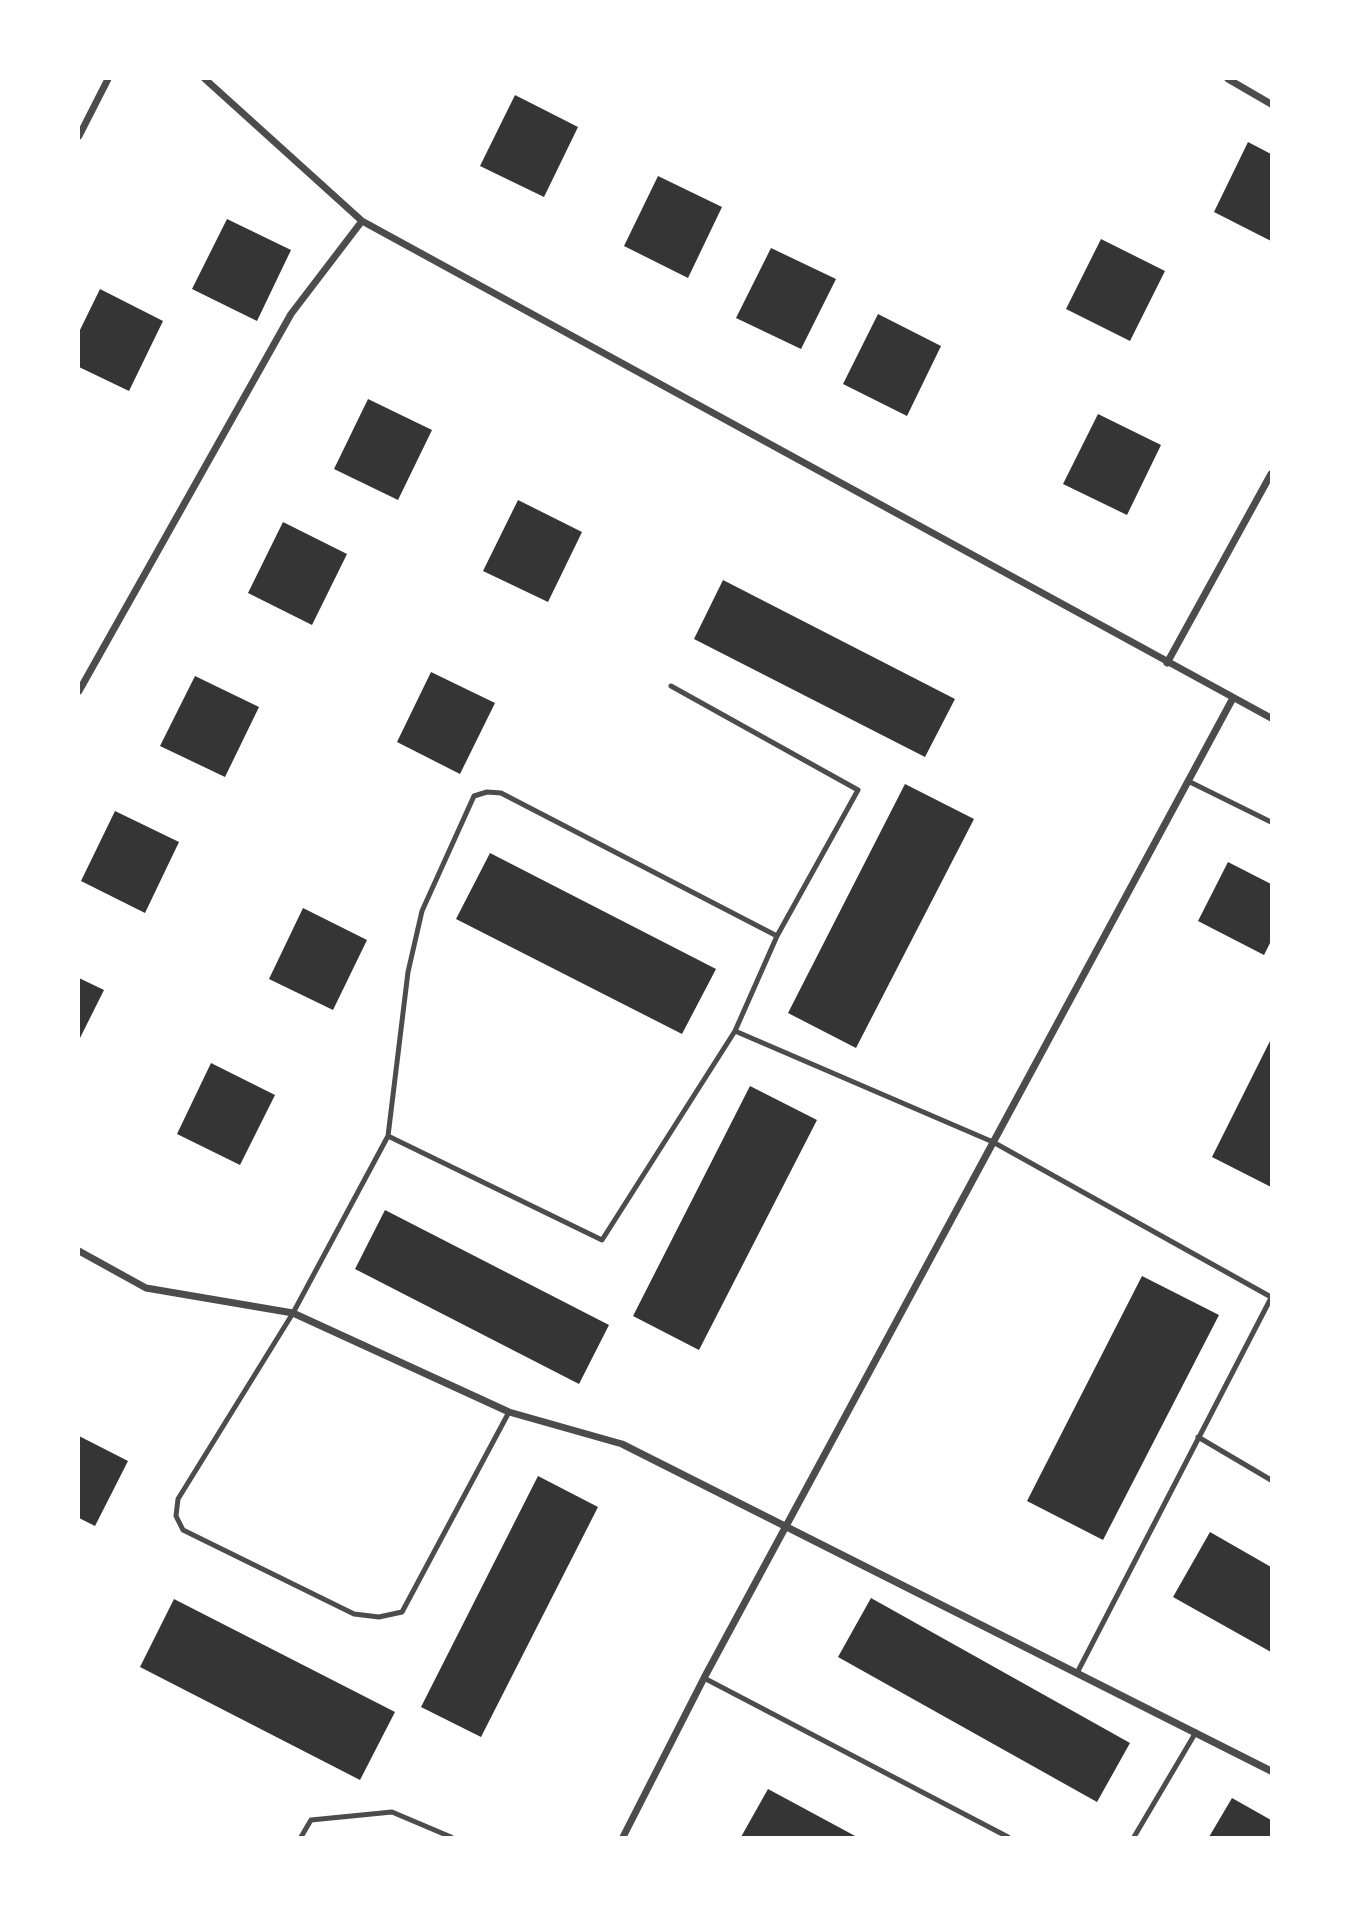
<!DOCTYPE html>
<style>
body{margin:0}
#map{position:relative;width:1350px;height:1916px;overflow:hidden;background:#fff;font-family:"Fira Sans",sans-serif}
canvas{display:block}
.frame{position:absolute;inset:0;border:80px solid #fff;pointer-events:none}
</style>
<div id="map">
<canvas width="1350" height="1916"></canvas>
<div class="frame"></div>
</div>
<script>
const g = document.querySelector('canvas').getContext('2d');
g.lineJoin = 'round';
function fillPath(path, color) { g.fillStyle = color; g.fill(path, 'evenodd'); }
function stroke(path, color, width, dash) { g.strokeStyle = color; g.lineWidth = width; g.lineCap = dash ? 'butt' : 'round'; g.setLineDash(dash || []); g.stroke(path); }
fillPath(new Path2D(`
 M515,95L578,127L544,197L480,166Z
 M1248,142L1271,154V241L1214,212Z
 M658,176L722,207L688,278L624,246Z
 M227,219L291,250L257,321L192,289Z
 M1101,239L1165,271L1130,341L1066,309Z
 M771,248L836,279L801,349L736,318Z
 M100,289L163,321L129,391L79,367V332Z
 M878,314L941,346L907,416L843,384Z
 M368,399L432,430L398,500L334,469Z
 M1098,414L1161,445L1127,515L1063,484Z
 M518,500L582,532L548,602L483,571Z
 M283,522L347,554L312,625L248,593Z
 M723,580L955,699L925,757L694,639Z
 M431,672L495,703L460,774L397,742Z
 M195,676L259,707L225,777L160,746Z
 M905,784L974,819L856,1048L788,1013Z
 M115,811L179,842L145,913L81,881Z
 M490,853L716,969L682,1034L456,919Z
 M1228,862L1271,884V941L1264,955L1198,921Z
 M303,908L367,940L333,1010L269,979Z
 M79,978L104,990L79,1040Z
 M1271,1039V1187L1212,1157Z
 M211,1063L275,1095L240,1165L177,1134Z
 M750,1086L817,1120L699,1350L633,1316Z
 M385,1210L609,1325L579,1384L355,1269Z
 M1142,1276L1219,1315L1103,1540L1027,1501Z
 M79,1436L128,1461L95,1526L79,1518Z
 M538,1476L598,1507L481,1737L421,1707Z
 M1210,1532L1271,1567V1652L1173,1597Z
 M871,1598L1130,1743L1097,1802L838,1657Z
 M174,1599L395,1712L360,1780L140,1667Z
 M768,1789L857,1837H741Z
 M1232,1798L1271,1820V1837H1209Z`), '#353535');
stroke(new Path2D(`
 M671,686L858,790L777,936
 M1188,781L1271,822
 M388,1136L408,972L422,911L474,796L487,792L501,793L777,936L735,1031
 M509,1412L402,1612L379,1617L354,1614L183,1530L176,1516L178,1499L293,1313L388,1136L602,1240L735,1031L993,1142L1271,1297
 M1198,1437L1271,1480
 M1077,1673L1271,1298
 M704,1678L1008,1837
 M301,1837L311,1820L392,1812L451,1837
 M1134,1837L1196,1732`), '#4c4c4c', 5);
stroke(new Path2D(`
 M205,79L362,221L1271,718
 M1228,79L1271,104
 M79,136L108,79
 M1167,663L1271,474
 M79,691L291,314L362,221
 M79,1251L146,1288L293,1313L509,1412L622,1444L1271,1771
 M623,1837L704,1678L1233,698`), '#4c4c4c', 7);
</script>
